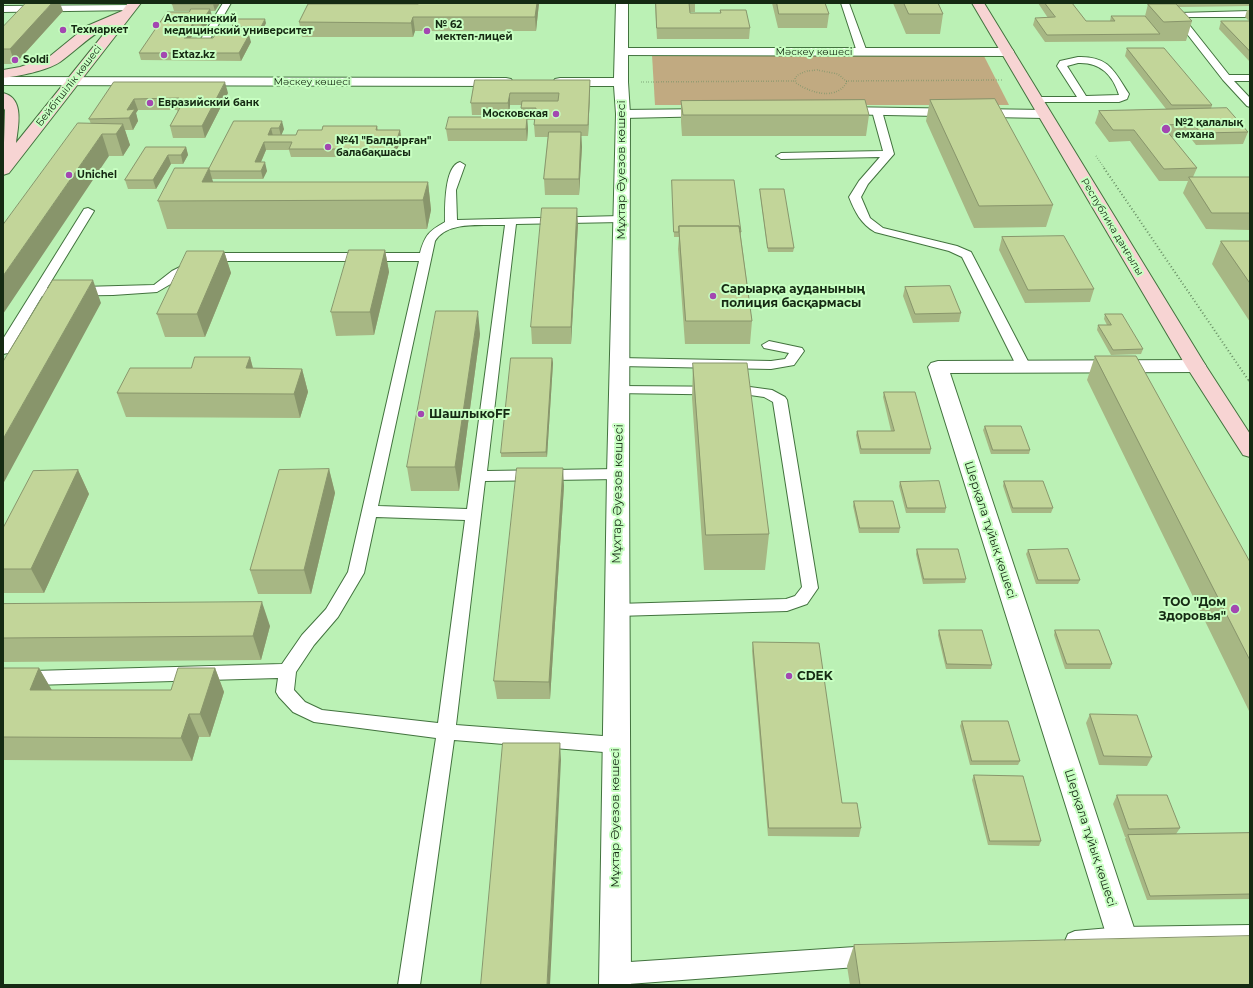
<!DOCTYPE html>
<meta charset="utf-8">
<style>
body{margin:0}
#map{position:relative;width:1253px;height:988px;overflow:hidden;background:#bbf1b5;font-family:Montserrat,sans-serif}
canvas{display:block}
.frame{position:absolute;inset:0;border:4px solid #152a13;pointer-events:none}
</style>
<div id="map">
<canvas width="1253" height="988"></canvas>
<div class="frame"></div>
</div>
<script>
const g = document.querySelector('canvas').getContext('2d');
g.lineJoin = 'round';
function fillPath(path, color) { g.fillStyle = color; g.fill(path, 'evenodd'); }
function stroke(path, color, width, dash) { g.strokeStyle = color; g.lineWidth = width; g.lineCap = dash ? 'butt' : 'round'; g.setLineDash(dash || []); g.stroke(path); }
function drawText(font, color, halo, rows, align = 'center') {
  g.font = font + ' Montserrat,sans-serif'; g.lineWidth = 4; g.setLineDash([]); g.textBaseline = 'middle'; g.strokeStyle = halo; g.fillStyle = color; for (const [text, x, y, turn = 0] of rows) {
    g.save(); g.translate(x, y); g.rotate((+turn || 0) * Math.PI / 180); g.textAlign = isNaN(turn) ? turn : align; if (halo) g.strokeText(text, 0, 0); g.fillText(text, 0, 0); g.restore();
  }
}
fillPath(new Path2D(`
 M652,55L984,56L1009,105H655Z`), '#c1aa81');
const service = new Path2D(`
 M223,3H231L210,39L220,38L224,41L220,44H201L199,42Z
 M841,3H849L867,52L865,54H859L857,52Z
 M1163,3H1171L1179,13L1250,11V17H1183L1229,75H1250V81H1234L1250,98V107L1247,106L1223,80Z
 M131,5L134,6V10L3,12V6Z
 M1078,57C1109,56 1114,71 1129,94L1127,99L1119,102H1033L1031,100L1033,98L1036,97H1077L1057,66L1060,61ZM1078,63C1100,62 1113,75 1119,95L1086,96L1067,66Z
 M877,108L882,111L894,154L868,184L861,197L870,218L883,228L957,246L971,252L1031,367L1029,370H1019L1017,367L962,257L949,251L875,232C861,224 855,212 849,197L859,181L880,157L781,159L776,156L781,153L883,151L872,111Z
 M460,162L465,165L456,190L457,220L621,216L627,219L621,222L516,224L487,471L618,469L623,470L625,474L623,478L618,479L485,481L456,725L616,737L622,740L625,745L622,750L616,753L454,740L420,985H398L436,738L314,722L293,712L279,697L276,692L278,678L33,685L27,683L24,678L27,673L33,671L282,664L302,635L326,609L348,572L419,261H210L157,292L113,295L42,296L10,350L8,353L3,354V339L84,209L88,208L94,211L47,288L154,285L172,271L208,253H420C425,235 429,231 445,222C445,209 444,166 460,162ZM505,225L467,509L378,506L435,241C448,220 484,226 505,225ZM376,517L465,520L438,723L322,710L305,702L294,690L296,672L314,645L338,617L364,573Z
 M769,341L802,348L804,351L794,365L771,369L620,366L615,365L613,362L615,359L620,358L771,361L785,359L789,353L764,348L762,345Z
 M619,386L750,387L772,390L785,397L787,400L818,588L807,604L787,611L617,616L611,614L609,610L611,606L617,604L786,599L795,596L802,587L773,402L764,397L750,395L614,393L612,390L614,387Z
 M1250,925V945L1122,947L1075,951L1068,948L1065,941L1068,934L1075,931L1122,927Z
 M870,946L877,949L881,956L877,963L870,966L615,985L607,981L604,974L607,967L615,963Z`);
const minor = new Path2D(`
 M622,48H1007L1012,49L1014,52L1012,55L1007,56L617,55L615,52L617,49Z
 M839,107L1044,110L1049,111L1051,114L1049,117L1044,118L834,114L832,111L834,108Z
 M711,109L716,110L718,113L716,116L623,118L618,117L616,114L618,111L623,110Z
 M1196,360L1203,362L1206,366L1203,370L1196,372L950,373L1137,937L1133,947L1122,952L1111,947L1107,937L928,367L931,363L938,361Z`);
const tertiary = new Path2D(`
 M616,3H628V82L630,114L629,474L631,985H599L607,474L616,114L614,86H560L555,85L553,82L555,79L560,78H614Z
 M3,77L506,78L511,79L513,82L511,85L506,86L3,85Z`);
const secondary = new Path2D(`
 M128,3H141L9,173L3,175L5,110L3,107V93C25,98 18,127 16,143L111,25C91,34 78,49 60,62C46,71 19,76 3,78V70L20,67L49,57L87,26L122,11Z
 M972,3H984L1206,366L1250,434V457L1243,455L1186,366Z`);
stroke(service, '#42733e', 2);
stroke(minor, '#42733e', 2);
stroke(tertiary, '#42733e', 2);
stroke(secondary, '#42733e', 2);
stroke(new Path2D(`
 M817,70L838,74L847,82C836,101 811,93 796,83L795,78L799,74L807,71Z
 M846,81L1002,80
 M641,82L795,81
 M1096,156L1105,169`), '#688e64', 1.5, [0.5, 2]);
stroke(new Path2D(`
 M1104,168L1249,381`), '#688e64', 2, [1, 2.5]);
stroke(new Path2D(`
 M1249,380L1250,382`), '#688e64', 2.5, [1, 3]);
fillPath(service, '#fff');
fillPath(minor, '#fff');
fillPath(tertiary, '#fff');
fillPath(secondary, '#f7d4d3');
fillPath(new Path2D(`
 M173,3H220L215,11H210L212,16L203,31H195L191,38L251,42L241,61L141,60L139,53L190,11H174L172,4Z
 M539,3L536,31H415L413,37H302L299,22L418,4Z
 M655,3H695V12H689L690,13H720V10L750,28L749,39H657Z
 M772,3H825L829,14L827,28H778Z
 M893,3H938L943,14L940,34H906Z
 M1038,3H1072L1086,21H1110L1111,16H1145L1148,4H1171L1170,3H1250V6L1179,7L1192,21L1186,41L1045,42L1033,25L1035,18H1048Z
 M1247,10H1250V62L1219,29L1221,21H1249L1245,17Z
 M63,11L15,64H3V27Z
 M266,23L262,31H233L232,27Z
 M1127,48L1212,105L1211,109L1248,132L1243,144L1196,145L1189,136L1171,137L1197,168L1193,177H1250V230L1206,229L1183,193L1188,181H1159L1130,141L1109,142L1095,123L1099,111L1166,109L1125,56Z
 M475,80L590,92L588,136H581L582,147L579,195H545L544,179L548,137H535L534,125L535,120H527L528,129L527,141H448L446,129L521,117V105H510L509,115H472L471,103Z
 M114,82L228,93L205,138H173L170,126L178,112L177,110H138L136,113L138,121L133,130H125L130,145L123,156H109L91,124L89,119Z
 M930,100L1053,205L1046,227L974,228L926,121Z
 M681,101L869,115L866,136H682L681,122Z
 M234,121L284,129L281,135H296L322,130L377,126L378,130H400L401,138L395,157H291L289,150H266L261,162L267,171L263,179H212L213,182H428L431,210L427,229H167L158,201L209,169Z
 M146,147H186L188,155L183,164H171L156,189H128L125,180Z
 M672,180L741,232V237L752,321L750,344H685L678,249L679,237H674Z
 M760,189L794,248L793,252H768L760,193Z
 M578,224L571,344H532L531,327Z
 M1002,237L1094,289L1090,302L1025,303L999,250Z
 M1221,241H1250V322L1212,264Z
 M385,250L389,272L374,335L336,336L331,312Z
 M224,251L231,273L205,337H165L157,314Z
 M905,287L961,313L959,322L913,323L903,296Z
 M1105,314L1143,349L1141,354L1111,355L1097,330L1098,325H1107L1104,319Z
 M480,334L459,491H411L407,467Z
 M1095,356L1250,562V713L1087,380Z
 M250,357L253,368L302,369L308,392L300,418L126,417L117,393L191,368Z
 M552,358L553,363L547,457H501V453Z
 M693,363L769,534L765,570H704L692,398Z
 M884,392L931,449L930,454H860L856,435L857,431H891L883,397Z
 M985,426L1030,450L1029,454H991L983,430Z
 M329,469L335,493L311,594H258L250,570Z
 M78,470L89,494L44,593H3V528Z
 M1004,481L1053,508L1051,513H1012L1003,486Z
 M900,482L946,508L945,513H906L899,486Z
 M564,486L550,699H497L494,681Z
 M854,501L900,528L899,533H859L853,506Z
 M917,549L966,579L965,583L923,584L916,554Z
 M1028,550L1080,580L1078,584H1036L1026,554Z
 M3,604L270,626L261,660L3,662Z
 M939,630L992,665L991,669H946L938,635Z
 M1055,630L1112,664L1110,669H1065L1054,635Z
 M753,642L842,803L861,828L859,837L768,836L752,651Z
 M3,668H39L51,690H171L215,668L224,692L210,737H199L192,761L3,760Z
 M1090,714L1152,757L1147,766L1099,765L1086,723Z
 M962,721L1020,761L1018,765H970L960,726Z
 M974,775L1041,841L1039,846L988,845L972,780Z
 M1117,795L1180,828L1176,834L1250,833V899L1147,900L1125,839L1126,837H1125L1113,804Z
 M854,945L1250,985H850L847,966Z`), '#a7b784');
fillPath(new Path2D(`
 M52,3H60L63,11L15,64L10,49Z
 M214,3H220L215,11L213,4Z
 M537,3H539L536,31L535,17Z
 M210,9L212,16L203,31L201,23Z
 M413,17L415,31L413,37L411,23Z
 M265,19L266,23L262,31L261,27Z
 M193,23L195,31L186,45L184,38Z
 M249,35L251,42L241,61L239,53Z
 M590,80V92L588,136V125Z
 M225,82L228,93L205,138L202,126Z
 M510,93V105L509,115L508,103Z
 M134,99L138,110L136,113L138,121L133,130L129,118L127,110Z
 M527,117L528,129L527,141L526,129Z
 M282,121L284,129L281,136L279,128Z
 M123,124L130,145L123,156L116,134Z
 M271,128L273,136L268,135Z
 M400,130L401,138L395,157L394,149Z
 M581,132L582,147L579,195V179Z
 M102,134L109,156L3,314V276Z
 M264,142L266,150L257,171L255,162Z
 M186,147L188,155L183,164L181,155Z
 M168,155L171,164L156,189L153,180Z
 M265,162L267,171L263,179L261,171Z
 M209,168L217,196L202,182Z
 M428,182L431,210L427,229L423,200Z
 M577,208L578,224L571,344V327Z
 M385,250L389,272L374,335L370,312Z
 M224,251L231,273L205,337L197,314Z
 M93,280L101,303L3,484V439Z
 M478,311L480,334L459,491L455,467Z
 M250,357L256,381L246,368Z
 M552,358L553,363L547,457L546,452Z
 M302,369L308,392L300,418L294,394Z
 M563,468L564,486L550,699L549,682Z
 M329,469L335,493L311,594L304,570Z
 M78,470L89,494L44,593L31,569Z
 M262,602L270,626L261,660L253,636Z
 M39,668L53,692L30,690Z
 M215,668L224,692L210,737L200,714Z
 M189,714L199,737L192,761L181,738Z
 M560,743L561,760L550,985H547Z`), '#88956b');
const building = new Path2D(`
 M26,3H52L10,49H3V27Z
 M173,3H214L213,4H172Z
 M418,3H537L535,17H413L411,23L299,22L308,4H418Z
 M656,3H689L690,13H721L720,10H746L750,28H657Z
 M777,3H825L829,14H779Z
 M904,3H938L943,14H909Z
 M1045,3H1072L1086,21H1115L1111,16H1145L1160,34L1047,35L1035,18L1055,17Z
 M1148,4H1176L1192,21L1164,22Z
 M191,9H210L201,23H193L184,38H213L215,35H249L239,53H139L167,12H189Z
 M237,19H265L261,27H232Z
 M1221,21H1250V51Z
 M1127,48H1164L1212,105H1172Z
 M475,80H590L588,125H534L536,108H521L522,101H558L559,93H510L508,103H471Z
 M114,82H225L202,126H170L182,104H175L179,98L134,99L127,110L135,109L129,118L89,119Z
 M995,99L1053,205L979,206L930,100Z
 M865,100L869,115H683L681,101Z
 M1227,108L1248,132L1201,133L1193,124L1162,125L1197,168L1164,169L1134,130H1113L1099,111Z
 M449,117H527L526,129H446Z
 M234,121H282L279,128H271L268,135H296L298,130H322L323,126H377L376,130H400L394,149H289L292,142H264L255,162H265L261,171H210L209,169Z
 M78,123L123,124L116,134H102L3,276V225Z
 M549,132H581L579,179H544Z
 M146,147H186L181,155H168L153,180H125Z
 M175,168H209L202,182H428L423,200L158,201Z
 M1189,177H1250V213H1212Z
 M672,180H734L741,232H740L739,226H679V232H674Z
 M760,189H784L794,248H768Z
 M542,208H577L571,327H531Z
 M679,226H739L752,321H686Z
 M1064,236L1094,289L1028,290L1002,237Z
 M1221,241H1250V283Z
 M349,250H385L370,312H331Z
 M187,251H224L197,314H157Z
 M53,280H93L3,439V362Z
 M950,286L961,313L915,314L905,287Z
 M436,311H478L455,467H407Z
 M1105,314H1122L1143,349L1113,350L1098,325H1111Z
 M1095,356H1136L1250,562V660Z
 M195,357H250L246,368L302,369L294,394L117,393L130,368H191Z
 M511,358H552L546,452L501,453Z
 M693,363H747L769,534L706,535Z
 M884,392H915L931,449H861L857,431H894Z
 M985,426H1021L1030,450H993Z
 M517,468H563L549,682L494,681Z
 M329,469L304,570H250L279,470Z
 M78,470L31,569H3V528L33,471Z
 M939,481L946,508H907L900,482Z
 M1004,481H1043L1053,508H1013Z
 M854,501H893L900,528H860Z
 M917,549H958L966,579H924Z
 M1068,549L1080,580H1038L1028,550Z
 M262,602L253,636L3,638V604Z
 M939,630H982L992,665L947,664Z
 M1055,630H1099L1112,664H1067Z
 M753,642L819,643L842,803H857L861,828H769Z
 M3,668H39L30,690H171L178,668H215L200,714H189L181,738L3,737Z
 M1090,714L1137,715L1152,757L1104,756Z
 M962,721H1008L1020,761H972Z
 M503,743H560L547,985H481Z
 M974,775L1023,776L1041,841H990Z
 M1117,795H1167L1180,828L1129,829Z
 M1250,833V894L1150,896L1128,835Z
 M1250,936V985H860L854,945Z`);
fillPath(building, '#c2d599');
stroke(building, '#88956b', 1);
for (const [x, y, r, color] of [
 [156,25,4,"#a347b1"],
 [63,30,4,"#a347b1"],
 [427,31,4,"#a347b1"],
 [164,55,4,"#a347b1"],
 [15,60,4,"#a347b1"],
 [150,103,4,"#a347b1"],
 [556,114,4,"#a347b1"],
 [1166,129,5,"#a347b1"],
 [328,147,4,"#a347b1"],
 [69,175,4,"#a347b1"],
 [713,296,4,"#a347b1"],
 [421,414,4,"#a347b1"],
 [1235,609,5,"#a347b1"],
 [789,676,4,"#a347b1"]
]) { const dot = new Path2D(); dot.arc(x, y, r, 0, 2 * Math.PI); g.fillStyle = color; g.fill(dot); stroke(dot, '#c8ffc2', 1.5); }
drawText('bold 10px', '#152a13', '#c8ffc2', [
 ["Астанинский",164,19],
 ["медицинский университет",164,31],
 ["№ 62",435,25],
 ["мектеп-лицей",435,37],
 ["Техмаркет",71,30],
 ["Extaz.kz",172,55],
 ["Soldi",23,60],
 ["Евразийский банк",158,103],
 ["Московская",548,114,"right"],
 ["№2 қалалық",1175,123],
 ["емхана",1175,135],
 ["№41 \"Балдырған\"",336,141],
 ["балабақшасы",336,153],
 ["Unichel",77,175]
], 'left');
drawText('10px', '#152a13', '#c8ffc2', [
 ["Мәскеу көшесі",814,52],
 ["Мәскеу көшесі",312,82],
 ["Бейбітшілік көшесі",69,86,-52],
 ["Республика даңғылы",1112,227,59]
]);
drawText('12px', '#152a13', '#c8ffc2', [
 ["Мұхтар Әуезов көшесі",621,170,-90],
 ["Мұхтар Әуезов көшесі",618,494,-89],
 ["Шерқала тұйық көшесі",990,530,72],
 ["Мұхтар Әуезов көшесі",615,818,-90],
 ["Шерқала тұйық көшесі",1090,838,72]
]);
drawText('bold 12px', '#152a13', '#c8ffc2', [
 ["Сарыарқа ауданының",721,289],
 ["полиция басқармасы",721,303],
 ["ШашлыкoFF",429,414],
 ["ТОО \"Дом",1226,602,"right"],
 ["Здоровья\"",1226,616,"right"],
 ["CDEK",797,676]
], 'left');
</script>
